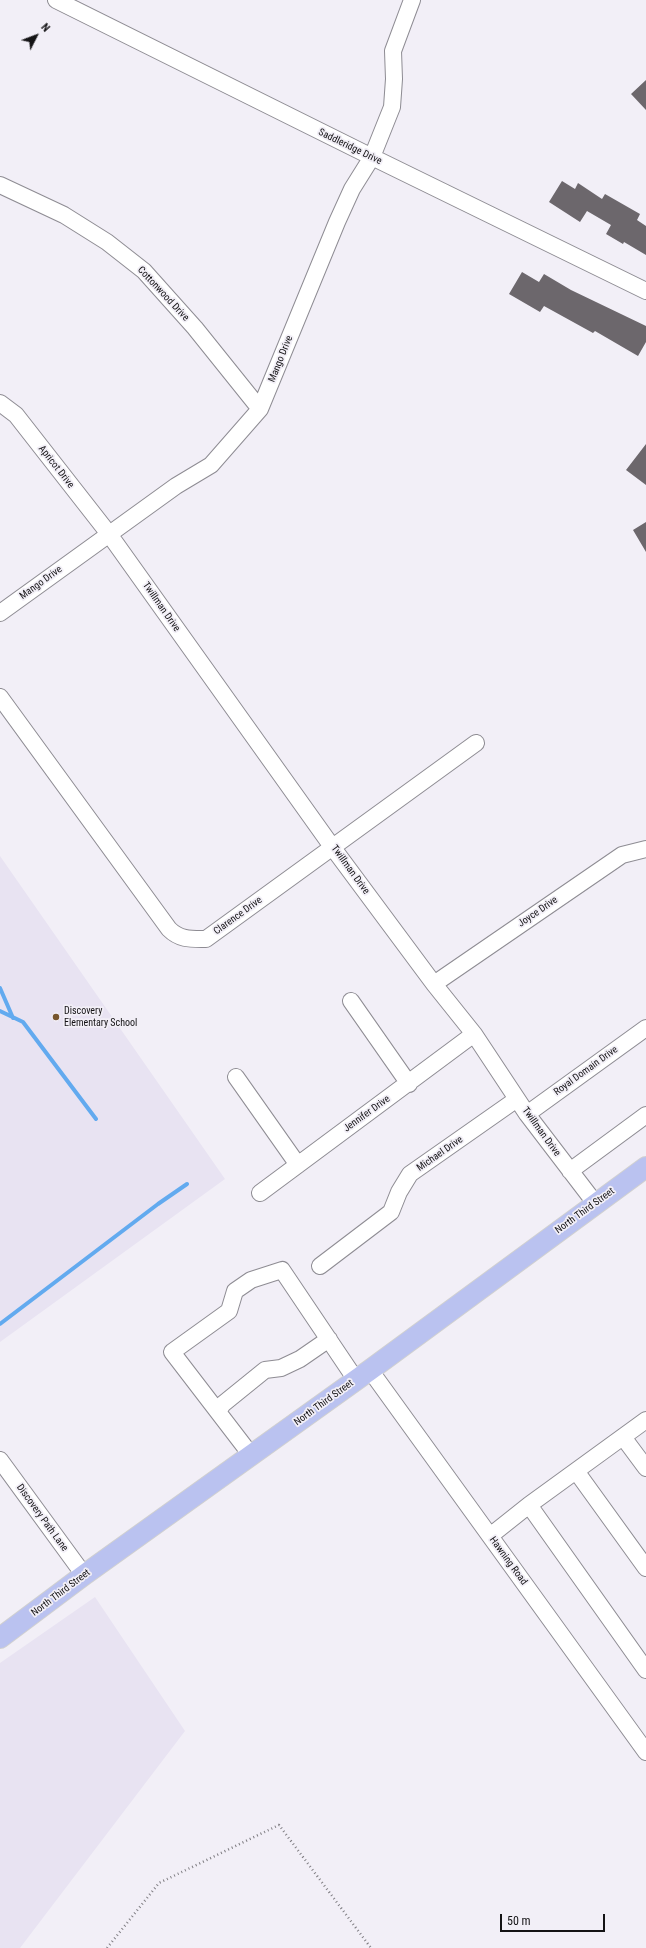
<!DOCTYPE html>
<style>
body{margin:0}
#map{position:relative;width:646px;height:1948px;overflow:hidden;background:#f2eff7;font-family:"Roboto Condensed",sans-serif}
canvas{display:block}
.north{position:absolute;left:16px;top:16px;width:40px;height:40px;-webkit-text-stroke:3px #f2eff7;paint-order:stroke;rotate:48deg;font-size:11px;font-weight:700;line-height:16px;text-align:center;color:#141315}
.north::after{content:'';display:block;margin:auto;width:14px;height:18px;background:#141315;clip-path:polygon(50% 0,100% 100%,50% 72%,0 100%)}
.scale{position:absolute;left:500px;top:1914px;width:105px;height:18px;box-sizing:border-box;border:2px solid #141315;border-top:0;padding-left:5px;font-size:12px;line-height:14px;white-space:nowrap;color:#141315;-webkit-text-stroke:3px #f2eff7;paint-order:stroke}
</style>
<div id="map">
<canvas width="646" height="1948"></canvas>
<div class="north">N</div>
<div class="scale">50 m</div>
</div>
<script>
const g = document.querySelector('canvas').getContext('2d');
g.lineJoin = 'round';
function fillPath(path, color) { g.fillStyle = color; g.fill(path, 'evenodd'); }
function stroke(path, color, width, dash) { g.strokeStyle = color; g.lineWidth = width; g.lineCap = dash ? 'butt' : 'round'; g.setLineDash(dash || []); g.stroke(path); }
function drawText(font, color, halo, rows, align = 'center') {
  g.font = font + ' "Roboto Condensed",sans-serif'; g.lineWidth = 3.5; g.setLineDash([]); g.textBaseline = 'middle'; g.strokeStyle = halo; g.fillStyle = color; for (const [text, x, y, turn = 0] of rows) {
    g.save(); g.translate(x, y); g.rotate((+turn || 0) * Math.PI / 180); g.textAlign = isNaN(turn) ? turn : align; if (halo) g.strokeText(text, 0, 0); g.fillText(text, 0, 0); g.restore();
  }
}
fillPath(new Path2D(`
 M0,856L225,1179L0,1342Z
 M95,1597L185,1731L20,1948H0V1663Z`), '#e8e3f2');
stroke(new Path2D(`
 M0,988L13,1018
 M0,1011L23,1022L96,1119
 M0,1324L158,1204L187,1184`), '#62aaef', 4);
fillPath(new Path2D(`
 M646,80V110L631,94Z
 M562,181L575,189L578,183L602,199L605,194L640,214L637,220L646,226V255L624,242L623,244L606,234L611,225L587,211L580,222L549,202Z
 M522,272L539,282L544,274L571,290L646,326V342L638,356L595,331L593,333L544,306L540,312L509,294Z
 M646,444V485L626,470Z
 M646,522V552L633,530Z`), '#6c676c');
const minor = new Path2D(`
 M56,0L372,157L646,291
 M0,185L64,215L107,242L144,271L195,328L260,409
 M0,403L16,415L109,534L333,848L434,984L474,1034L527,1114L595,1203
 M0,613L176,486L211,465L260,409L337,222L352,189L372,157L392,107L394,79L393,51L412,0
 M0,697L169,929C180,940 191,939 206,939L476,743
 M434,984L622,855L646,849
 M351,1001L409,1084
 M236,1077L298,1165
 M527,1114L646,1028
 M570,1171L646,1115
 M260,1193L474,1034
 M320,1266L391,1212L399,1192L410,1174L517,1099
 M370,1370L646,1752
 M218,1411L223,1404L265,1370L281,1368L300,1359L329,1339
 M646,1420L529,1505L646,1670
 M623,1437L646,1468
 M251,1455L172,1352L229,1311L235,1291L251,1280L282,1270L356,1380
 M0,1460L84,1575
 M576,1471L646,1568
 M490,1536L529,1505`);
const major = new Path2D(`
 M0,1638L84,1575L370,1370L646,1167`);
stroke(minor, '#8e8c93', 18);
stroke(major, '#d0d0d0', 22);
stroke(new Path2D(`
 M107,1948L159,1883L279,1825L371,1948`), '#7e7c81', 2.5, [1, 3]);
stroke(minor, '#fff', 16);
stroke(major, '#bac2f0', 20);
for (const [x, y, r, color] of [
 [56,1017,4,"#77552d"]
]) { const dot = new Path2D(); dot.arc(x, y, r, 0, 2 * Math.PI); g.fillStyle = color; g.fill(dot); stroke(dot, '#f2eff7', 1.5); }
drawText('10px', '#141315', '#f2eff7', [
 ["Saddleridge Drive",350,147,26],
 ["Cottonwood Drive",163,294,47],
 ["Mango Drive",281,359,-68],
 ["Apricot Drive",56,467,52],
 ["Mango Drive",41,583,-36],
 ["Twillman Drive",161,607,55],
 ["Twillman Drive",350,870,54],
 ["Joyce Drive",538,912,-35],
 ["Clarence Drive",238,916,-36],
 ["Royal Domain Drive",586,1071,-36],
 ["Jennifer Drive",367,1114,-36],
 ["Twillman Drive",541,1132,54],
 ["Michael Drive",440,1154,-35],
 ["North Third Street",585,1211,-36],
 ["North Third Street",324,1403,-36],
 ["Discovery Path Lane",42,1518,54],
 ["Hawning Road",508,1561,54],
 ["North Third Street",61,1593,-37]
]);
drawText('10px', '#141315', '#f2eff7', [
 ["Discovery",64,1011],
 ["Elementary School",64,1023]
], 'left');
</script>
